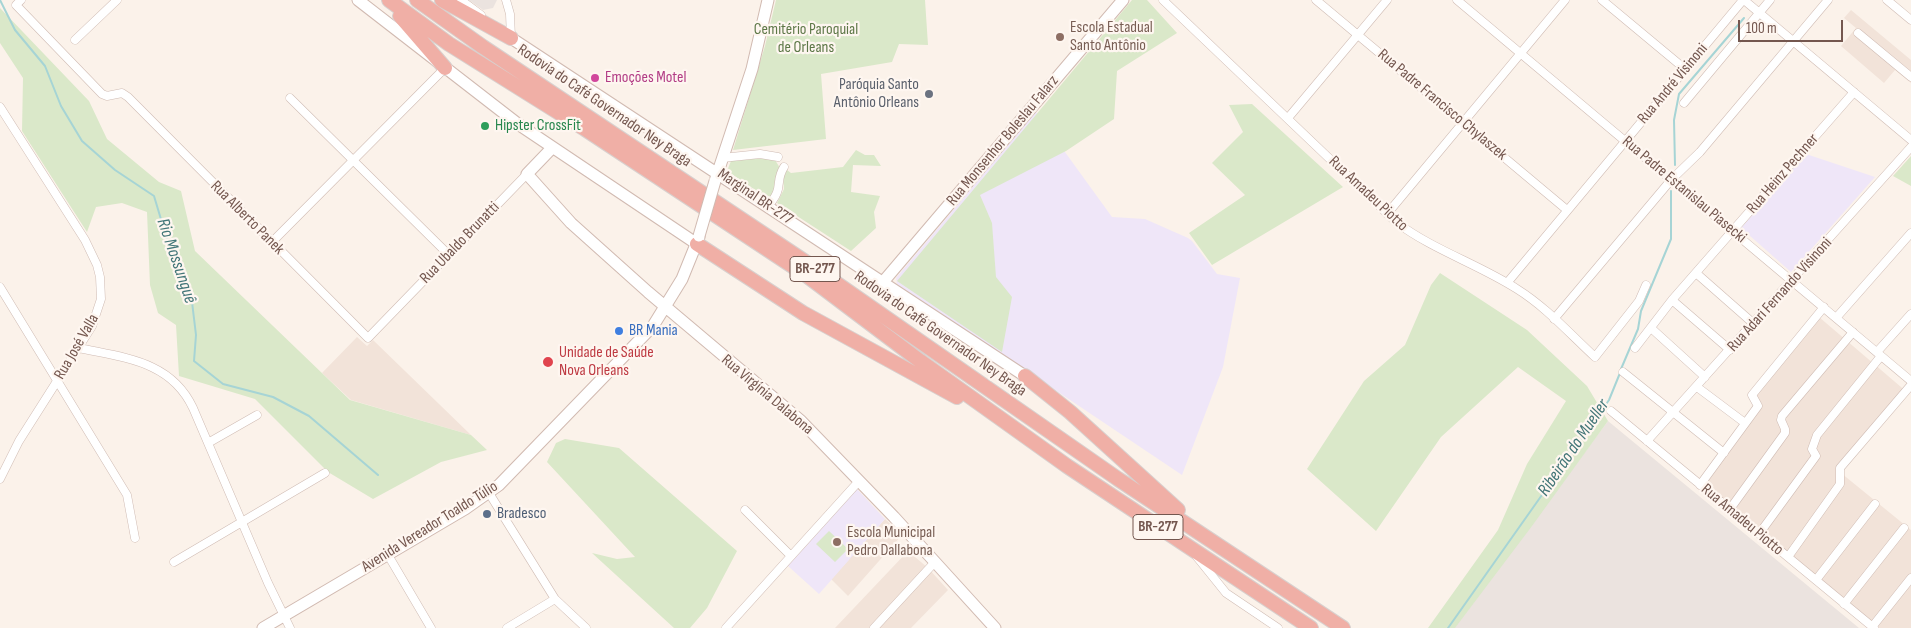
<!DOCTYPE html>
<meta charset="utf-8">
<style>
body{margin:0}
#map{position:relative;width:1911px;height:628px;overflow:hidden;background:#fbf2ea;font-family:"Sofia Sans Condensed",sans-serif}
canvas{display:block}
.scale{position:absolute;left:1738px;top:20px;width:105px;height:22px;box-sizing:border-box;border:2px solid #74574f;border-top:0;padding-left:6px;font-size:15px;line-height:18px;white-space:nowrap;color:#74574f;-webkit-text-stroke:4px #fef6f0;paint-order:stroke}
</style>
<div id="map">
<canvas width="1911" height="628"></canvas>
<div class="scale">100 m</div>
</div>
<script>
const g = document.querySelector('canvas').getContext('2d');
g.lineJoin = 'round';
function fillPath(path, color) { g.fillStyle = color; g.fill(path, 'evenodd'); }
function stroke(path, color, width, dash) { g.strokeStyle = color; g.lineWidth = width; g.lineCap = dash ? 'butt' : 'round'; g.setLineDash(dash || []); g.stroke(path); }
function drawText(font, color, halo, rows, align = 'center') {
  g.font = font + ' "Sofia Sans Condensed",sans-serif'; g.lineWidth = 4.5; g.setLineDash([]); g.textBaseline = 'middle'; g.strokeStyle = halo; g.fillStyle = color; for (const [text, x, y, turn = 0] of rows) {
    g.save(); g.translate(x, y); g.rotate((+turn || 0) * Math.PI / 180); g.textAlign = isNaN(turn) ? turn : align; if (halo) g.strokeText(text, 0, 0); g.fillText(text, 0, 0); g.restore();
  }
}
fillPath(new Path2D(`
 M1851,10L1911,60V83L1895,70L1884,83L1841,46L1856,28L1844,18Z
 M1819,317L1908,393L1841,473L1911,530V628H1877L1705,484L1760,409L1757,395Z
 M357,337L367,346L373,340L471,435L351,400L322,373Z
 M885,519L902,535L848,596L831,579Z
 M908,551L928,568L948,590L911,628H835Z`), '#f2e3d9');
fillPath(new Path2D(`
 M469,0H497L493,8L483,10Z
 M1608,421L1859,628H1454Z`), '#ebe3df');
fillPath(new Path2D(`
 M1036,112L1112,217L1145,219L1188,238L1192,241L1217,274L1240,278L1223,367L1182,475L897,284L896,278Z
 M1806,154L1875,177L1791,272L1741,228Z
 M857,489L885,519L819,594L788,566Z`), '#efe6f8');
fillPath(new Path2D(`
 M776,0H925L928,45L899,44L892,62L821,74L826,139L733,150L765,46Z
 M1132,0H1147L1177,33L1117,71L1114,119L1066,151L980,195L992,223L996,277L1012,297L1002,352L897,281Z
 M0,8L89,101L107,139L159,182L181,191L195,251L350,400L471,435L487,450L441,462L373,499L328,472L255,399L179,376L176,325L158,313L150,285L147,212L122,203L96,207L87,232L22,131L23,78L0,43Z
 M1252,104L1343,187L1212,265L1189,233L1245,195L1212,163L1243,132L1229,105Z
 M856,150L865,155H874L881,166L853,165L851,192L880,196L874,212L876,228L851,251L777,203L784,189L783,177L787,170L791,173L843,167Z
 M1911,156V186L1893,176Z
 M762,158L775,160L780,168L777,187L770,200L727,171L731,161Z
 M1440,273L1527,330L1587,386L1608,421L1532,526L1455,628H1428L1498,530L1527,464L1566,401L1518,367L1441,437L1376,531L1307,469L1364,381L1405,345L1431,285Z
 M565,439L619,448L737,551L707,608L690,628H674L592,553L617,559L635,557L547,462L556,443Z
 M829,531L848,549L835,562L816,544Z`), '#dae8c9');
stroke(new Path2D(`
 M0,0L15,30L45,66L61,106L82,141L115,170L154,196L178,276L192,302L196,335L194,361L223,384L273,397L309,416L378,475
 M1675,165L1674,120L1679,94L1744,18
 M1621,369L1638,329L1641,311L1671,239V191
 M1448,628L1609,400L1620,373`), '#a6d4d5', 2);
const street = new Path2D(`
 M21,0L16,5L102,94L107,96L122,93L128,97L368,338L527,174
 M461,0L481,15
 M506,0L510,14L511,38
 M1163,0L1396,222C1433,250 1478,264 1517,289C1546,307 1570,334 1595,357L1639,301L1646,285
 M1316,0L1567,210
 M1457,0L1911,381
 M1602,0L1685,69
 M1744,0L1911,140
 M1887,0L1911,20
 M1858,33L1911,77
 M75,40L117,0
 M290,98L448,254
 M1684,103L1770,0
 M0,107L85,240L97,265L100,277L101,299L92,326L19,441L0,479
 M1288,118L1387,0
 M722,158L760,154L778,157
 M768,206C785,187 774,183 784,167
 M1387,214L1565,0
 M272,242L445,68
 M1696,273L1754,324
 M1507,283L1743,0
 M0,287L127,495L135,538
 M1672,300L1730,350
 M1836,318L1911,233
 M1554,319L1671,180L1700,152L1828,0
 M1651,328L1705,377
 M79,348C125,358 171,361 193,408L268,583L290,628
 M1635,348L1672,300L1854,92
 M1877,352L1911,314
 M1623,372L1724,453
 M1697,387L1745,423
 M1611,411L1874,628
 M1647,441L1911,147
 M208,443L257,415
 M1700,485L1758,406L1752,395L1824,307
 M489,493L555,599L586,628
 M1730,509L1785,433V429L1781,420L1782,416L1853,332
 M745,510L791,556
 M1759,534L1816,456L1812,449L1817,435L1881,356
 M388,555L431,628
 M1197,557L1226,593L1278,628
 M1788,557L1840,484V468L1911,385
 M174,562L325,473
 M1816,580L1875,504
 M1844,604L1904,528
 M1872,627L1911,578
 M507,628L555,599
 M726,628L859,481
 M874,628L934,563`);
const secondary = new Path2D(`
 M358,0L518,124L697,244
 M511,38L1025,376
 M552,148L527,174L571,223L648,292L801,421L894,517L995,628
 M716,178L752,69L768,0
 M883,282L1123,0
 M263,628L465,509L499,485L653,326L682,279L699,237`);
const highway = new Path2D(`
 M389,0L449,44L585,129L806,275L920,361L1067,466L1311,628
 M417,0L483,47L810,265L1118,479L1343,628
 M442,0L511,38
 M400,16L445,68
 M697,244L803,313L957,397
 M1025,376L1070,412L1178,510`);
stroke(street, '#cfbbb3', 9);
stroke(secondary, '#d1bab1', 13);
stroke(highway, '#d8d0ce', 16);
stroke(street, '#fff', 8);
stroke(secondary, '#fff', 11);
stroke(highway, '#f0afa6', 14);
const secondaryBridge = new Path2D(`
 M699,236L715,181`);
stroke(secondaryBridge, '#d1bab1', 13, []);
stroke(secondaryBridge, '#fff', 11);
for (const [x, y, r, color] of [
 [1060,37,5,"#8d6e63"],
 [595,78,5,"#d1479c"],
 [929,94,5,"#6b7280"],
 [485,126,5,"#2e9e5b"],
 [619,331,5,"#3f7fe0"],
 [548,362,6,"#e0444e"],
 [487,514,5,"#5c6f8a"],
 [837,542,5,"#8d6e63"]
]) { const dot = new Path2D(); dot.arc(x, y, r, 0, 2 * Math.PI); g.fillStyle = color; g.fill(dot); stroke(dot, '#fef6f0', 2); }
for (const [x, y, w] of [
 [815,269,50],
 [1158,527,50]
]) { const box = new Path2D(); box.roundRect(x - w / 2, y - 12.5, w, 25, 4); g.fillStyle = '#fef6f0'; g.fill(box); stroke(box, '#74574f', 1); }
drawText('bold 15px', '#74574f', null, [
 ["BR-277",815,269],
 ["BR-277",1158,527]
]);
drawText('16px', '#785e54', '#fef6f0', [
 ["Escola Estadual",1070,28],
 ["Santo Antônio",1070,46],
 ["Escola Municipal",847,533],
 ["Pedro Dallabona",847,551]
], 'left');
drawText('16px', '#5e7848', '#fef6f0', [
 ["Cemitério Paroquial",806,30],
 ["de Orleans",806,48]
]);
drawText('16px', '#b23c85', '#fef6f0', [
 ["Emoções Motel",605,78]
], 'left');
drawText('16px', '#74574f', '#fef6f0', [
 ["Rua André Visinoni",1673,84,-50],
 ["Rua Padre Francisco Chylaszek",1442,105,40],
 ["Rodovia do Café Governador Ney Braga",604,106,34],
 ["Rua Monsenhor Boleslau Falarz",1003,141,-50],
 ["Rua Heinz Pechner",1783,174,-49],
 ["Rua Padre Estanislau Piasecki",1684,190,40],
 ["Rua Amadeu Piotto",1368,194,43],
 ["Marginal BR-277",755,197,34],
 ["Rua Alberto Panek",247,218,45],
 ["Rua Ubaldo Brunatti",460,243,-46],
 ["Rua Adari Fernando Visinoni",1780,295,-48],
 ["Rodovia do Café Governador Ney Braga",940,334,35],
 ["Rua José Valla",77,347,-60],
 ["Rua Virgínia Dalabona",767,395,40],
 ["Rua Amadeu Piotto",1742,520,40],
 ["Avenida Vereador Toaldo Túlio",430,527,-32]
]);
drawText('16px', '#5b616d', '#fef6f0', [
 ["Paróquia Santo",919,85],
 ["Antônio Orleans",919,103]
], 'right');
drawText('16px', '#27864d', '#fef6f0', [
 ["Hipster CrossFit",495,126]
], 'left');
drawText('16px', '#366cbe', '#fef6f0', [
 ["BR Mania",629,331]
], 'left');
drawText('16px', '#be3a42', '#fef6f0', [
 ["Unidade de Saúde",559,353],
 ["Nova Orleans",559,371]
], 'left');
drawText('16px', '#4e5e75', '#fef6f0', [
 ["Bradesco",497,514]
], 'left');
drawText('italic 18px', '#437678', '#fef6f0', [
 ["Rio Mossunguê",176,261,71],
 ["Ribeirão do Mueller",1574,448,-56]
]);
</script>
